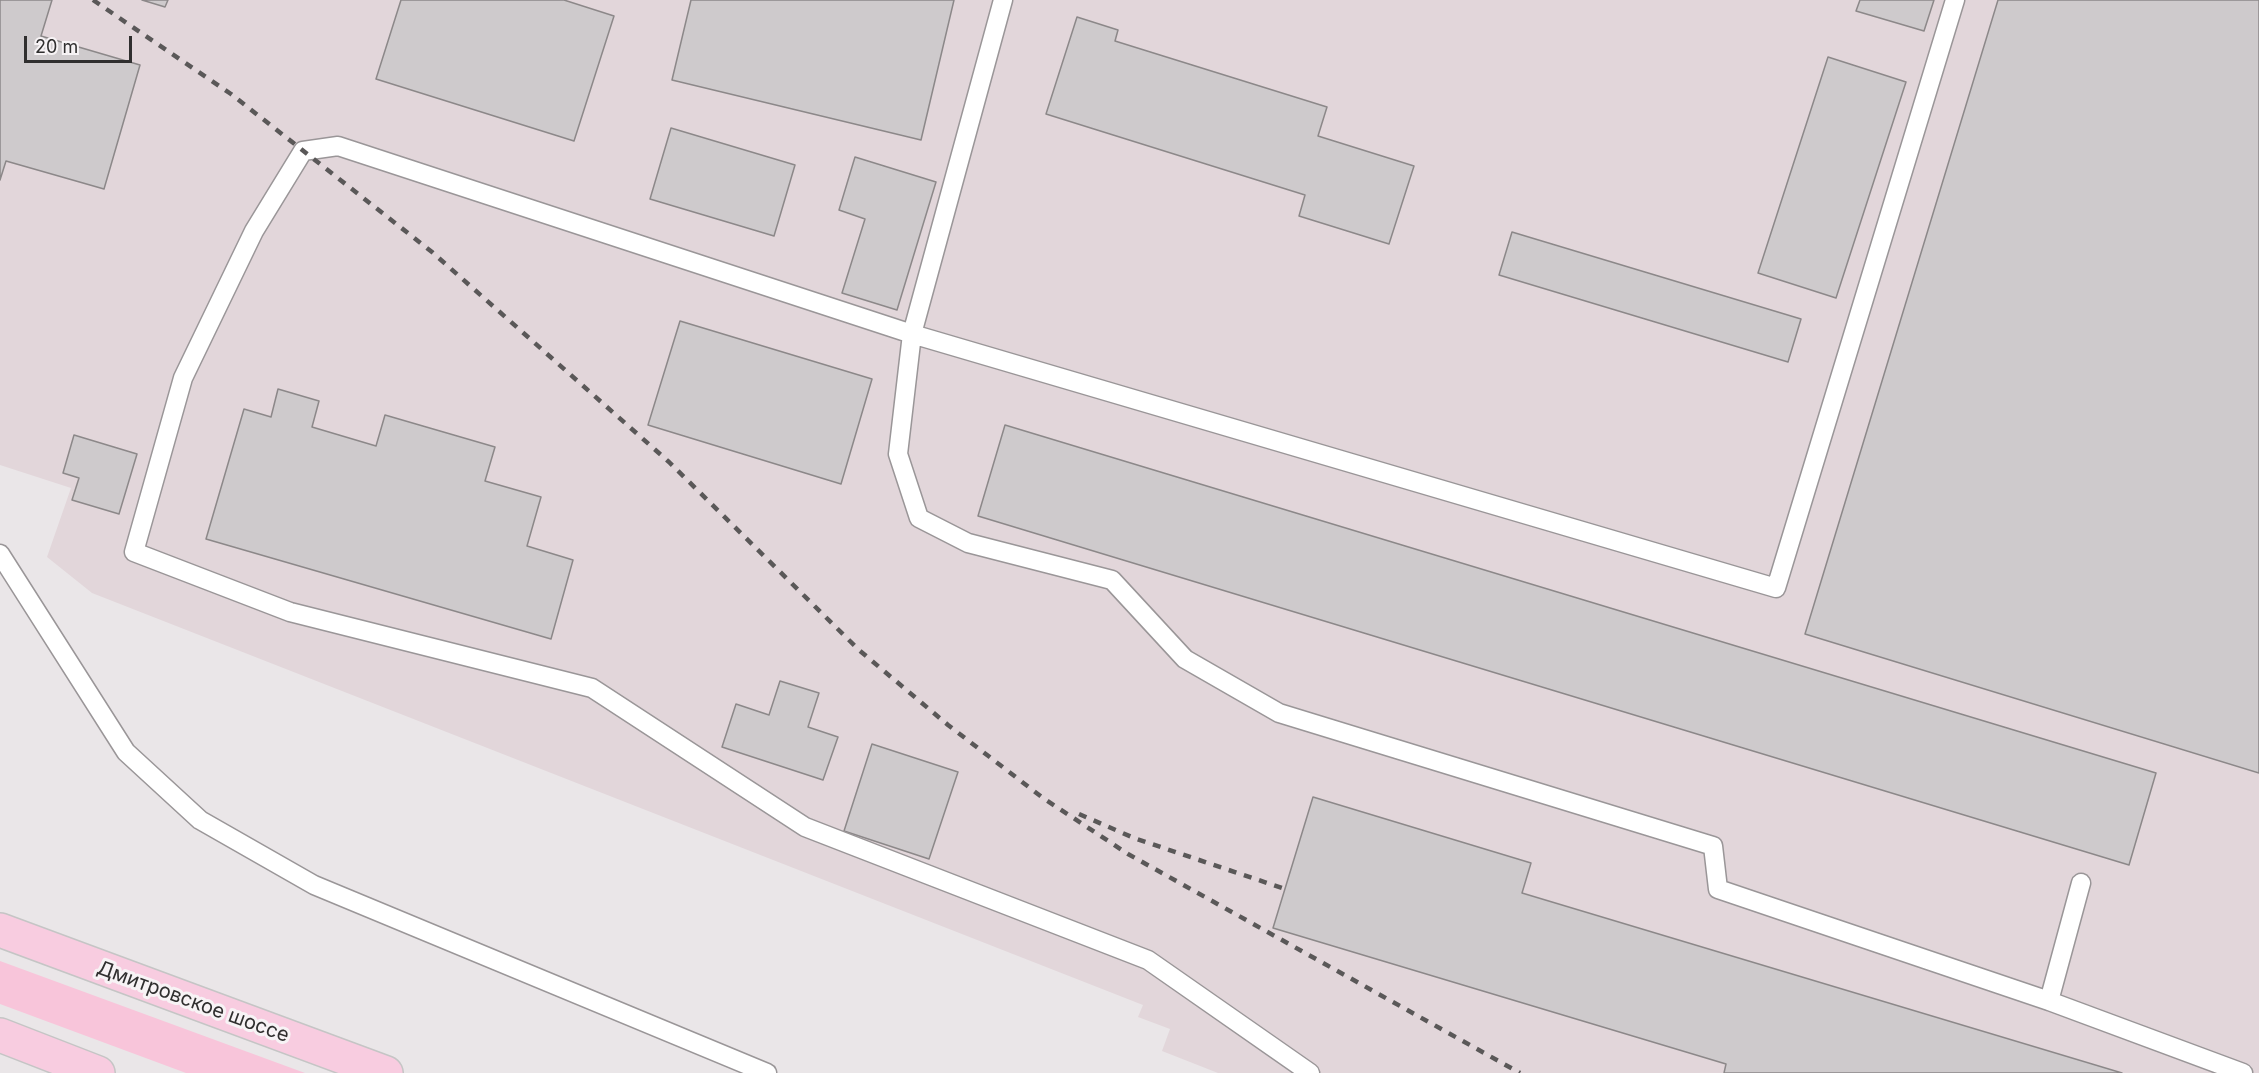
<!DOCTYPE html>
<meta charset="utf-8">
<style>
body{margin:0}
#map{position:relative;width:2259px;height:1073px;overflow:hidden;background:#eae6e8;font-family:Inter,sans-serif}
canvas{display:block}
.scale{position:absolute;left:24px;top:36px;width:108px;height:27px;box-sizing:border-box;border:3px solid #302f2f;border-top:0;padding-left:8px;font-size:18px;line-height:21px;white-space:nowrap;color:#302f2f;-webkit-text-stroke:4px #f7f3f5;paint-order:stroke}
</style>
<div id="map">
<canvas width="2259" height="1073"></canvas>
<div class="scale">20 m</div>
</div>
<script>
const g = document.querySelector('canvas').getContext('2d');
g.lineJoin = 'round';
function fillPath(path, color) { g.fillStyle = color; g.fill(path, 'evenodd'); }
function stroke(path, color, width, dash) { g.strokeStyle = color; g.lineWidth = width; g.lineCap = dash ? 'butt' : 'round'; g.setLineDash(dash || []); g.stroke(path); }
function drawText(font, color, halo, rows, align = 'center') {
  g.font = font + ' Inter,sans-serif'; g.lineWidth = 6; g.setLineDash([]); g.textBaseline = 'middle'; g.strokeStyle = halo; g.fillStyle = color; for (const [text, x, y, turn = 0] of rows) {
    g.save(); g.translate(x, y); g.rotate((+turn || 0) * Math.PI / 180); g.textAlign = isNaN(turn) ? turn : align; if (halo) g.strokeText(text, 0, 0); g.fillText(text, 0, 0); g.restore();
  }
}
fillPath(new Path2D(`
 M0,0H2259V1073H1218L1162,1051L1170,1029L1138,1017L1143,1005L92,593L47,557L71,488L0,465Z`), '#e2d6da');
fillPath(new Path2D(`
 M0,961L305,1073H186L0,1004Z`), '#f8c5da');
const building = new Path2D(`
 M0,0H52L41,36L140,65L104,189L6,161L0,180Z
 M142,0H168L165,7Z
 M401,0H564L614,16L574,141L376,79Z
 M691,0H954L921,140L672,80Z
 M1860,0H1934L1924,31L1856,11Z
 M1998,0H2259V773L1805,634Z
 M1077,17L1118,30L1115,41L1327,107L1318,136L1414,166L1389,244L1299,216L1305,195L1046,114Z
 M1828,57L1906,82L1836,298L1758,273Z
 M671,128L795,165L774,236L650,199Z
 M855,157L936,182L897,310L842,293L865,219L839,210Z
 M1512,232L1801,319L1788,362L1499,275Z
 M680,321L872,379L841,484L648,425Z
 M278,389L319,401L312,427L376,446L385,415L495,447L485,481L541,497L527,546L573,560L551,639L206,539L244,409L271,417Z
 M1005,425L2156,773L2129,865L978,516Z
 M74,435L137,454L119,514L72,500L79,478L63,473Z
 M780,681L819,693L808,727L838,737L823,780L722,747L736,704L769,715Z
 M872,744L958,772L929,859L844,831Z
 M1313,797L1531,863L1522,893L2122,1073H1724L1726,1064L1273,928Z`);
fillPath(building, '#cecacc');
stroke(building, '#8c8889', 1.5);
const service = new Path2D(`
 M1003,0L912,334L898,454L919,518L968,543L1112,580L1185,659L1279,713L1713,846L1718,889L2049,1001L2243,1073
 M0,554L126,752L200,820L314,885L767,1073
 M2049,1001L2081,883
 M1310,1073L1148,960L805,827L592,688L290,612L134,552L183,378L254,231L303,151L338,146L912,334L1776,588L1955,0`);
const primary = new Path2D(`
 M0,930L386,1073
 M0,1035L98,1073`);
stroke(service, '#9a9698', 21);
stroke(primary, '#c5c5c5', 36);
stroke(service, '#fff', 18);
stroke(primary, '#f8cce0', 33);
stroke(new Path2D(`
 M93,0L231,94L432,252L669,462L859,650L948,725L1043,798L1128,854L1520,1073
 M1079,814L1134,838L1285,889`), '#5a5858', 4.5, [8, 8]);
drawText('20px', '#302f2f', '#f7f3f5', [
 ["Дмитровское шоссе",193,1002,20]
]);
</script>
